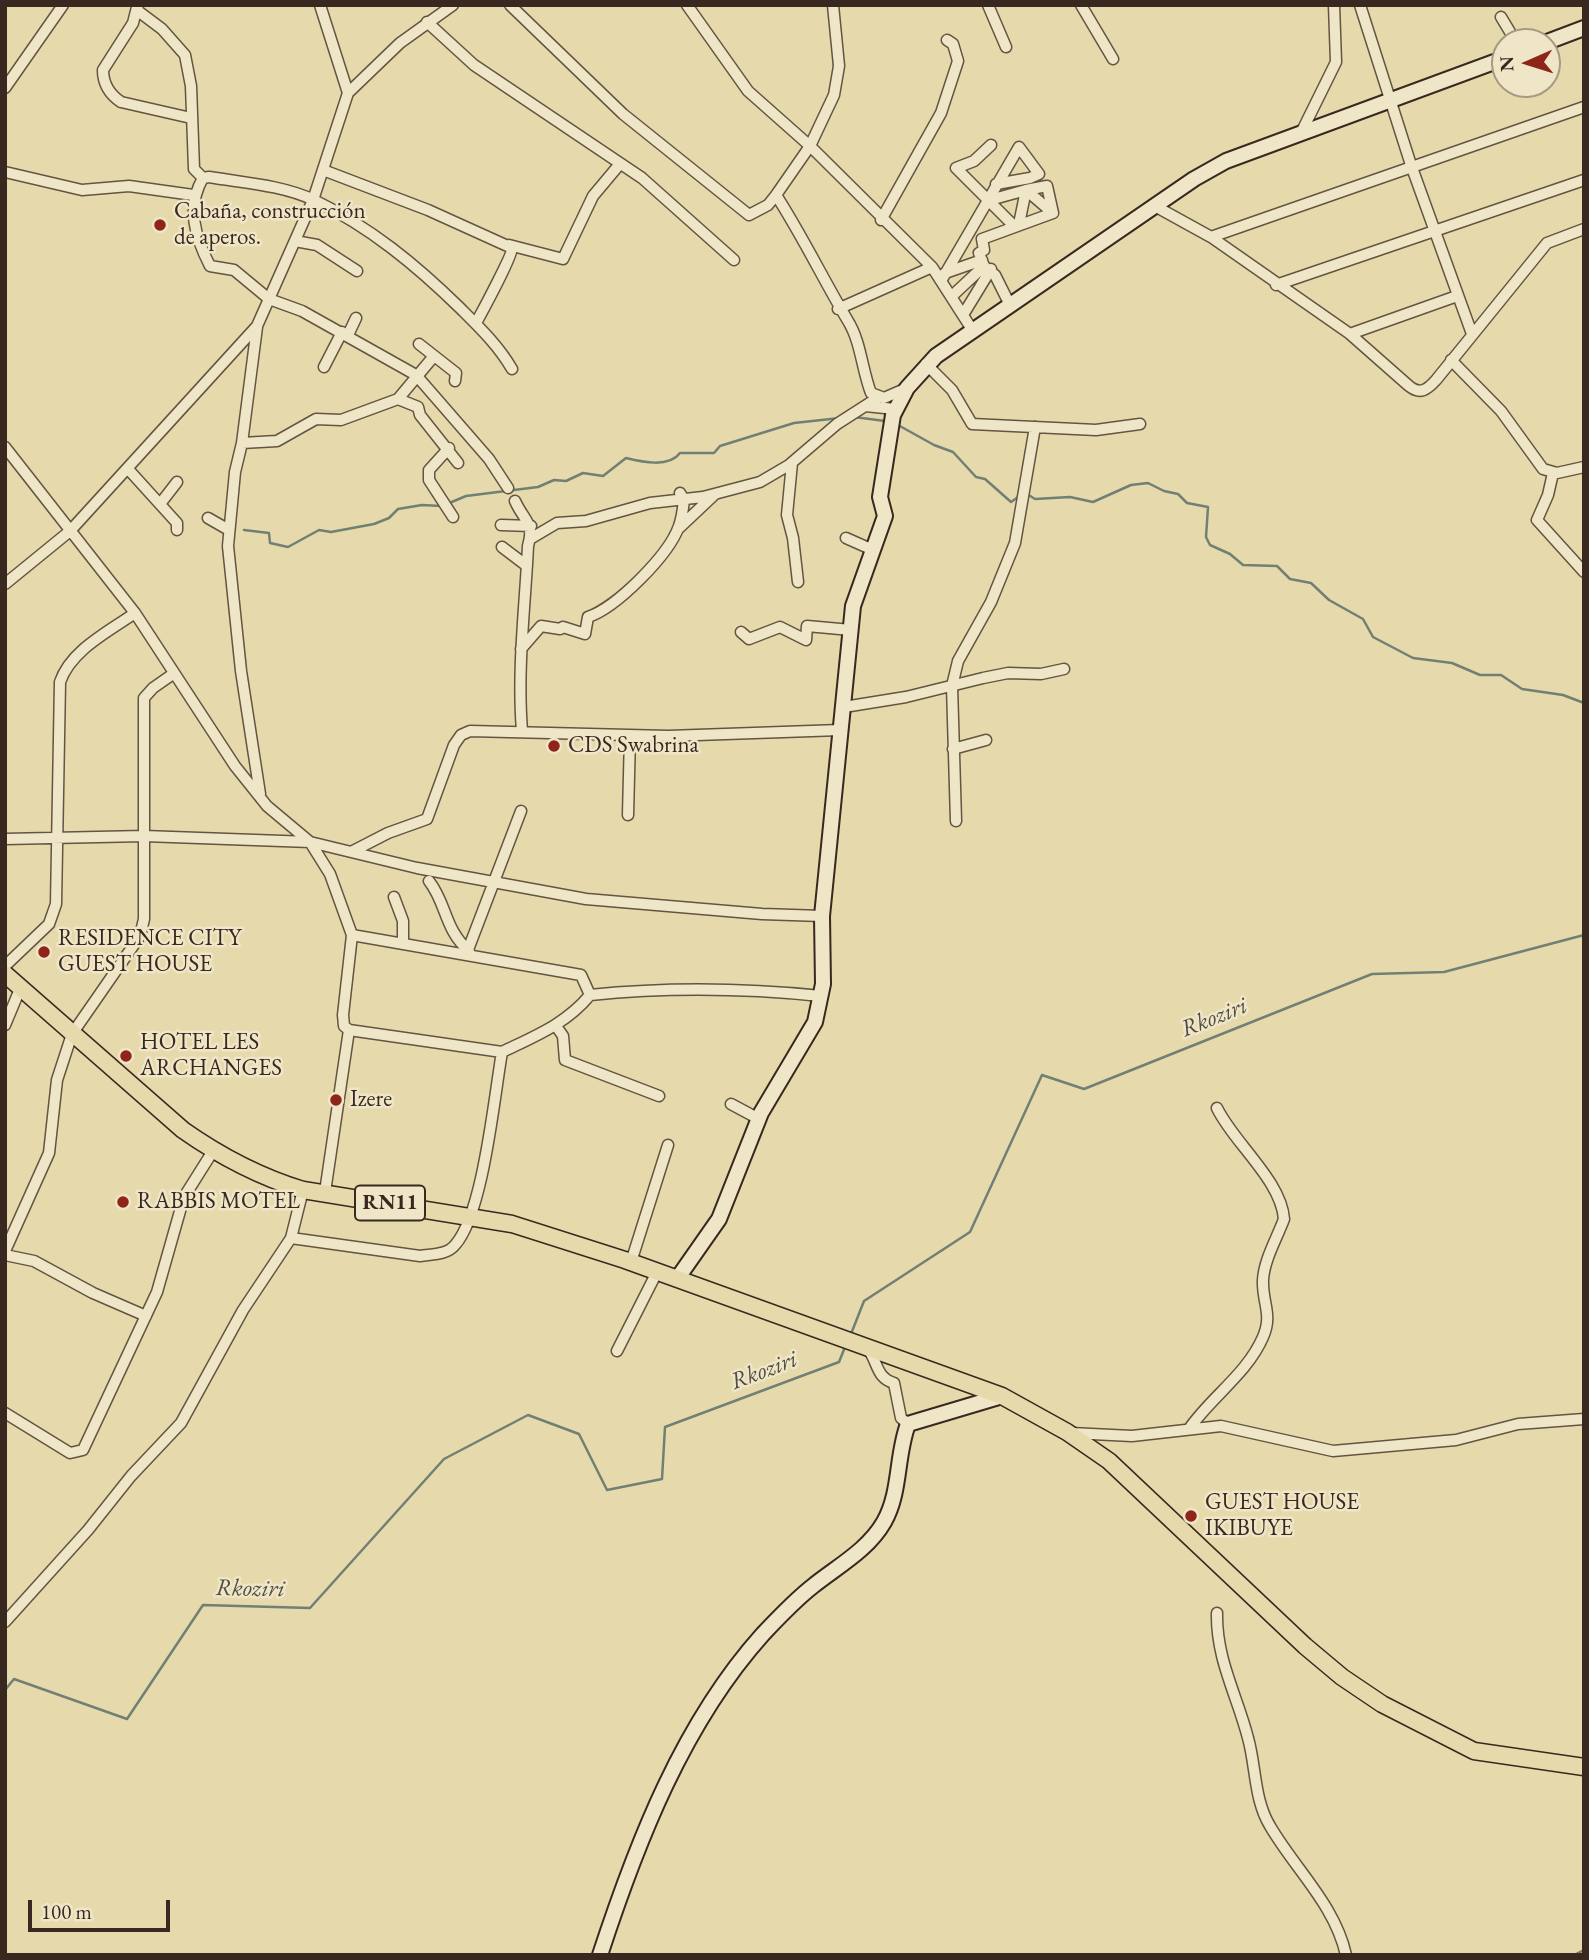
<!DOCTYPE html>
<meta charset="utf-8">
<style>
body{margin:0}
#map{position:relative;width:1589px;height:1960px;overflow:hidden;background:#e6d9ab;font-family:"EB Garamond",serif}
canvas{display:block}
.frame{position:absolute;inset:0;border:7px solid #39281f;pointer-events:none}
.north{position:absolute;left:1491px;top:28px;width:70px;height:70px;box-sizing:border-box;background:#efe6c8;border:2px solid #a69a84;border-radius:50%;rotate:267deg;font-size:19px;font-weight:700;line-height:28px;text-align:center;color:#39281f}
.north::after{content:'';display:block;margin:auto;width:24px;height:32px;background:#8f2418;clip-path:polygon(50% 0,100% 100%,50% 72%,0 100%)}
.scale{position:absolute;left:28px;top:1900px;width:142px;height:32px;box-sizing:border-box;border:4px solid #39281f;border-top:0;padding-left:9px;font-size:21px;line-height:24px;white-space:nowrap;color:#39281f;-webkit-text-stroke:5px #efe6c8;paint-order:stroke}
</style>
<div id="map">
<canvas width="1589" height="1960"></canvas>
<div class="frame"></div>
<div class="north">N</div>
<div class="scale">100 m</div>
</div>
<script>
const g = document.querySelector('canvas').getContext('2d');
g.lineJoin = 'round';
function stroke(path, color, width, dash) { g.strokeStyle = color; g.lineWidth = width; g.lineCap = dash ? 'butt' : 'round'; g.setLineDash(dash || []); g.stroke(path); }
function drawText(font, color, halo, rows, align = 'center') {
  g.font = font + ' "EB Garamond",serif'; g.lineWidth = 5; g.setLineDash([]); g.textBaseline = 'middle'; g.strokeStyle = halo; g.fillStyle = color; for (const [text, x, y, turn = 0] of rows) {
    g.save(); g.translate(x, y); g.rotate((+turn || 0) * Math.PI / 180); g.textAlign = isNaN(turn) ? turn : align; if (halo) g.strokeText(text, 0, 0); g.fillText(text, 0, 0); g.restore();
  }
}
stroke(new Path2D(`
 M854,417L885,421
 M898,425L934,445L953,452L976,477L985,479L1011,502L1021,495
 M1027,494L1035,499L1070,497L1093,502L1131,485L1148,483L1164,491L1178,494L1187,503L1208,507L1206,537L1210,545L1230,554L1243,565L1277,566L1290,579L1311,583L1329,600L1363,619L1373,637L1413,658L1452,663L1480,675H1501L1522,689L1563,695L1584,703
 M447,504L466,496L538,487L554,480L566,481L583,473L603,476L626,458C642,462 669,468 680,453H714L720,446L794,423L840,418
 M244,530L269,533L270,543L288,547L319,530L331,532L374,524L389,518L398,509L422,505L441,506
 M851,1334L864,1301L970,1232L1042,1075L1084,1089L1372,974L1444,972L1584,935
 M5,1690L14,1679L127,1719L203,1605L310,1608L444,1459L528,1415L579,1434L607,1490L662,1479L665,1427L839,1362L845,1347
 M1574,1955L1584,1950`), '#718074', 2.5);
const street = new Path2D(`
 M137,5L138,11L162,29L185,55L191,86L194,169L203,178
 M510,5L623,114L749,215L768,205L776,195L810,146L834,95L839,66L833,5
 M687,5L748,91L810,146L932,267L973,331
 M988,5L1006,47
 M1081,5L1113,59
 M1360,5L1411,165L1472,334
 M137,7L133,23L103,70C103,84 109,94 121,102L191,118
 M1501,17L1516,42
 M427,22L474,65L642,178L734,260
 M5,88L63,5
 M348,93L400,43L453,5
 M1301,133L1336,62L1334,5
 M991,145L974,161L956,168L1014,226
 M323,170L428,210L512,248C513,254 482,312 476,323
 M5,172L82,190L129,186L193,195
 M776,195C803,237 823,279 848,321C861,342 862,370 871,393L884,398L907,388
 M990,200L1026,190L1019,224
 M1153,205L1211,237L1350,334L1409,386C1420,395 1427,390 1436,380L1547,243L1584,229
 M881,220L941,113L958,61L953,44L947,40
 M1211,237L1584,107
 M295,241L317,245L357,271
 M509,245L563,259L593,196L619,165
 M945,273L982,260
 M941,281L1019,147L1039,174L1030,178L996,184
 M1276,285L1584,180
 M952,296L984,266
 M1010,305L995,275L984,266L979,253L984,250L982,239L1053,213L1047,186L1026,190L1053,213
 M838,309L932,267
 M963,315L991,269
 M257,327L242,443L235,472L228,546L241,671L260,794
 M1350,334L1457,296
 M348,335L356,318
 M419,344L456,373L455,381
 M1451,360L1501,411L1543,469L1557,473L1584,467
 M926,364L952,390L972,424L1096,430L1140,424
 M324,367L342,332
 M398,399L418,407L420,415L458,463
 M865,406L895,409
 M242,443L277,441L316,419L341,420L398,399L434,356
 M5,447L135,613L235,766L267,806L310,842L330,874L352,935L343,1015L344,1026L349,1030L325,1192
 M449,448L429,470V480L453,517
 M792,463L787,515L793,538L798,582
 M128,469L177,523V530
 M1553,473L1548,495L1537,520L1584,572
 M508,488L489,459L416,375L302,311L269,299L234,270L210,266C195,237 186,207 203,178L209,177C245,183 281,185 314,200C370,227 416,265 460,308C480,328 498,345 512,369
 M515,501C524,521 535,523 528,546C525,608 517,669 522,731
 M160,504L177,482
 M208,518L229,530
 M501,525L531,526
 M679,528L714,495
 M846,538L873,550
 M530,539L557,523L586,521L650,503L703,497L760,482L789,465L837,424L879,397
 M502,547L527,566
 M5,584L70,531L257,326L313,200L348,93L320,5
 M741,632L749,639L780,627L806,640L807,626L851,630
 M521,649L541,626L560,629L563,627L585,634L588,617C616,608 669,555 679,526C682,518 683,509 684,500L680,493
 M844,707L906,697L983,678L1008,673L1041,674L1064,669
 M953,749L986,740
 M628,815L630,736
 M956,821L952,686L958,661L991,602L1015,543L1035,427
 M5,839L144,836L310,842L417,868L586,899L762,914L822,916
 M353,851L388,833L427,819L454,745L461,735L470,731L668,736L840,730
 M429,881C447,904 444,929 469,951
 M394,897L403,921V942
 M352,935L581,975L590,995C668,987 744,988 821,996
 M466,955L521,811
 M5,966L49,924L56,904L60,682C71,650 108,632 135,613
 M5,1025L20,989
 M556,1026L563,1036L565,1060L659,1096
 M502,1052C535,1036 566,1024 590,995
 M731,1104L759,1119
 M291,1238L420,1256C432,1254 447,1255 455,1245C483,1214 494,1098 502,1052L349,1030
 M5,1251L49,1153L57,1080L72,1034L140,936L144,919V698L153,688L173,674
 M5,1255L34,1261L93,1293L146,1316
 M631,1262L668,1145
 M868,1349C878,1362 876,1378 894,1383L901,1418L908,1424
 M617,1351L657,1272
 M5,1413L70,1453L83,1450L157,1292L184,1197L213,1151
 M1189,1429C1211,1397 1247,1374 1263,1337C1273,1314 1262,1303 1263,1280C1264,1260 1277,1238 1284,1219C1281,1180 1233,1142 1217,1108
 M1071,1433L1132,1436L1221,1426L1333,1451L1456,1440L1518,1424L1584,1419
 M1217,1613C1216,1659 1237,1695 1248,1738C1256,1766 1254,1800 1270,1826C1295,1869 1335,1905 1346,1955
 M5,1622L88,1530L131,1476L181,1423L243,1310L291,1238L303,1190`);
const secondary = new Path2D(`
 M1547,42L1584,28
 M677,1279L719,1219L761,1113L815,1022L823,984L822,916L853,606L885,516L880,497L893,415L907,388L936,356L1194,179L1226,161L1505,58
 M600,1955C637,1842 683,1723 763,1634C779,1617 795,1600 813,1586C838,1566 868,1550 884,1522C901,1492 896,1456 908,1424L1002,1396`);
const primary = new Path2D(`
 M5,974L183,1130C220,1156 260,1177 303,1190L512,1224L625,1260L1002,1396L1067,1432L1109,1461L1305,1646L1342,1677L1382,1704L1474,1751L1584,1767`);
stroke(street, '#645442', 13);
stroke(secondary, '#39281f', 18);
stroke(primary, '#39281f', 19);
stroke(street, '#efe6c8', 10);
stroke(secondary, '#efe6c8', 14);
stroke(primary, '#e6d9ab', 16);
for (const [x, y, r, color] of [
 [160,225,7,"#8f2418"],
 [554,746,7,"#8f2418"],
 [44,952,7,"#8f2418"],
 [126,1056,7,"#8f2418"],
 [336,1100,7,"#8f2418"],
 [123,1202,7,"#8f2418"],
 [1191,1516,7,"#8f2418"]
]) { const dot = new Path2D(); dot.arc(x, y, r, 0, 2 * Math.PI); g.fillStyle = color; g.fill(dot); stroke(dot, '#efe6c8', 2.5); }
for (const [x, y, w] of [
 [390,1203,70]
]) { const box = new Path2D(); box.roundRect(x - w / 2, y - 17.5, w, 35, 5); g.fillStyle = '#efe6c8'; g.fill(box); stroke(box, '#39281f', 2); }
drawText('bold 21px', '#39281f', null, [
 ["RN11",390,1203]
]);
drawText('23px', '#39281f', '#efe6c8', [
 ["Cabaña, construcción",174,212],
 ["de aperos.",174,238],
 ["CDS Swabrina",568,746],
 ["RESIDENCE CITY",58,939],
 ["GUEST HOUSE",58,965],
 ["HOTEL LES",140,1043],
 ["ARCHANGES",140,1069],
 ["Izere",350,1100],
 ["RABBIS MOTEL",137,1202],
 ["GUEST HOUSE",1205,1503],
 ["IKIBUYE",1205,1529]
], 'left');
drawText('italic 24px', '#504c42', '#efe6c8', [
 ["Rkoziri",1214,1018,-22],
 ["Rkoziri",764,1371,-21],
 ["Rkoziri",250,1589,1]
]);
</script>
